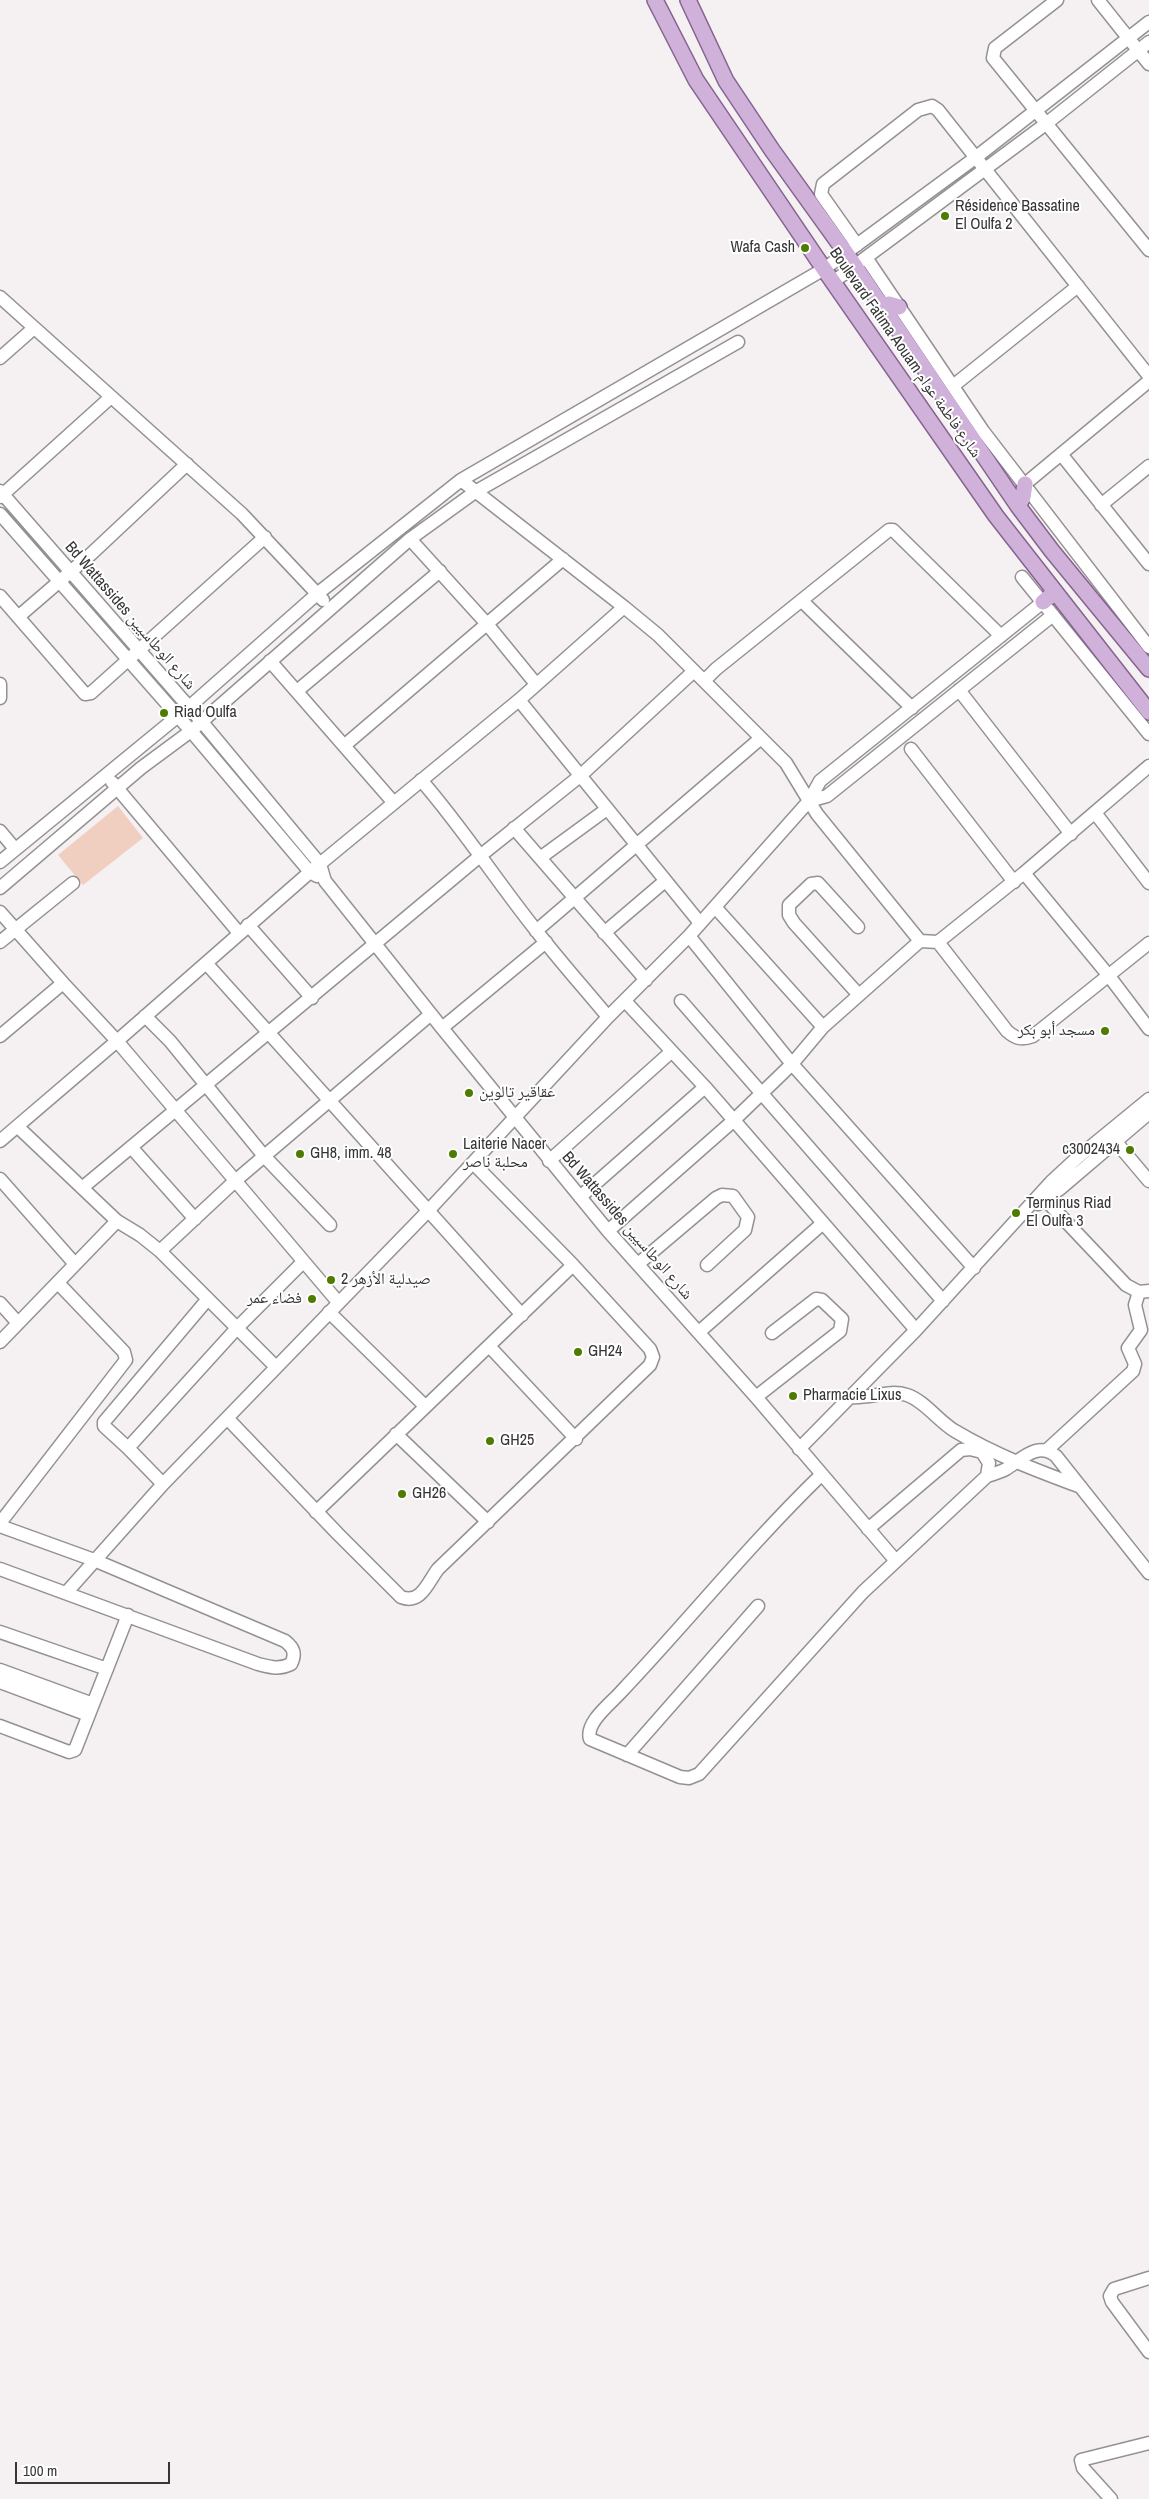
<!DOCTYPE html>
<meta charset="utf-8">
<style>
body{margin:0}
#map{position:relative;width:1149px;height:2499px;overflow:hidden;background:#f5f1f3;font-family:"Archivo Narrow",sans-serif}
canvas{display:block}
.scale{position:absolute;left:15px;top:2462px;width:155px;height:22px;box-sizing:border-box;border:2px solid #363536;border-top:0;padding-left:6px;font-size:15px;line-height:18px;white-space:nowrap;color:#363536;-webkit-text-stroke:4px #fff;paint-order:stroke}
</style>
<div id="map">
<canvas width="1149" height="2499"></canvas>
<div class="scale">100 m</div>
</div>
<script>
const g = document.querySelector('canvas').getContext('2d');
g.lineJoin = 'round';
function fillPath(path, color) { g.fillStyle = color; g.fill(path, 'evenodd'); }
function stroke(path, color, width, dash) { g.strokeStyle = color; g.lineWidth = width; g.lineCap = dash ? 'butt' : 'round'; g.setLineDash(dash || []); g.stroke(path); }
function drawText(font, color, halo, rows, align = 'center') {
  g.font = font + ' "Archivo Narrow","Noto Naskh Arabic",sans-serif'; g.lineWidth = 4; g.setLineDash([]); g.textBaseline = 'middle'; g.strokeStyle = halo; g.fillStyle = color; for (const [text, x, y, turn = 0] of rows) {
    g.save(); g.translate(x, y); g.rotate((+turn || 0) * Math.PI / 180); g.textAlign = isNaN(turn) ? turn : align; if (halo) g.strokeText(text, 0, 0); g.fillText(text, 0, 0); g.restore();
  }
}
fillPath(new Path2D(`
 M118,806L143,838L83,885L58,855Z`), '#f1cfc0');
const minor = new Path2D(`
 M1057,0L995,48L993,58L1149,250
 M1098,0L1149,64
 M857,245L821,194L823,184L918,110L932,106L938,110L1149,376
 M867,259L983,431L1149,647
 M833,282L1047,123L1149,42
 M0,297L242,514L323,600
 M0,358L34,328
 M953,386L1078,286
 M1061,454L1149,564
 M461,480L624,607L658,635L786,763L817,814L920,941
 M1025,484L1149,381
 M0,491L202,722L320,864L325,881L442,1028L608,1231L756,1397L896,1561
 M0,497L111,397
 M1101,505L1149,466
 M0,514L191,731L310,872L317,876
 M410,539L487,624L536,684
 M1022,577L1149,734
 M0,596L85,694L91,693L265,537
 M802,601L912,708
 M18,617L90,555L187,464
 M270,661L394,803
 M704,681L716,669L889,530H893L1001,636
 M0,684V698
 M959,690L1071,834
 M297,691L440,571
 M519,700L700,923
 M345,745L563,559
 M911,749L1014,882
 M1149,766L1024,873L1109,976L1149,1029
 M421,780C462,827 496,880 535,929C558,959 584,988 608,1017
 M112,782L239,933
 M809,801L827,796L1053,615
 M1096,814L1149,883
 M514,828L646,980
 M0,831L15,849
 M540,858L607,809
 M0,862L189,707L317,594L461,480L824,269L975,158L1149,22
 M0,888L141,768L191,731L410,539L475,492L738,342
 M715,907L823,1027
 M0,912L63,983
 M248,925L312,998
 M858,927L818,883L811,884L789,905V915L794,923L858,994
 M536,931L761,738
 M604,933L665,881
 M689,936L792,1064L974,1268
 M0,942L73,883
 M938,942L1007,1031C1016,1039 1022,1040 1033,1036L1149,943
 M206,963L522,1315
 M625,1001L705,1087L916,1330
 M681,1001L943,1301
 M145,1016L170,1041L264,1156L330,1225
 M442,1028L546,942
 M0,1036L63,983L117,1041L0,1141
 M18,1127L117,1221L140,1235L160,1251L276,1367
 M1116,1142L1149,1181
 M131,1147L195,1219
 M549,1161L671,1052
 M0,1179L75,1264
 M82,1188L480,856L580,776L694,671
 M1040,1194L1126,1285L1139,1292L1149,1291
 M580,1197L705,1087
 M1038,1204L1061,1188L1149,1113
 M608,1231L733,1121L792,1064L823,1027L920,941L938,942L1024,873
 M160,1251L235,1181L431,1014
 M638,1264L716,1198L722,1195L733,1196L748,1217L745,1230L707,1265
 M338,1302L117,1041L310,872L519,700L624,607
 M0,1303L18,1323
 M329,1312L425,1406
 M699,1332L823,1223
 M0,1342L117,1221
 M489,1346L576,1439
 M756,1397L840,1331L842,1319L822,1300L816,1299L772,1333
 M850,1397C869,1399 889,1389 907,1395C925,1401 939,1422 955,1431C995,1455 1038,1471 1081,1487
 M228,1419L338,1534L401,1597C421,1605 428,1582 438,1569L650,1365L653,1357L650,1349L573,1265L473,1163
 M396,1434L488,1522
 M128,1448L104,1426V1422L207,1300
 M799,1449L916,1330L1051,1182L1077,1158L1149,1099
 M1047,1450L1133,1371L1135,1364L1128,1348L1141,1330L1135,1305L1139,1292
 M821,1475C750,1544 688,1621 620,1693C610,1704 585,1723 590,1739L680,1777L689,1778L699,1774L863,1592L987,1476C994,1474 1000,1472 1006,1469C1022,1459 1038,1441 1056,1456L1149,1573
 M163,1484L128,1448L237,1328L303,1262
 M316,1512L573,1265
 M0,1523L126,1360L124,1352L59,1284
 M0,1526L94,1560L285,1641C294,1648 296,1654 291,1664C279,1670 270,1667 258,1664L0,1569
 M868,1529L961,1450L970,1449L982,1452L989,1463L987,1476
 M66,1593L163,1484L428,1211L608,1017L689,936L809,801L820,781L1043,602
 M0,1632L107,1669
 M0,1670L93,1704
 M0,1682L88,1715
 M0,1726L69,1752L75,1750L128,1615
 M627,1755L758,1606
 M1149,2278L1114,2289L1110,2296L1112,2302L1149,2352
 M1111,2499L1083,2468L1081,2460L1149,2443`);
const major = new Path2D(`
 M655,0L696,80L824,269L996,516L1149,712
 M688,0L726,81L772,150L846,253L1018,506L1052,551L1149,669
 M881,306L889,304L899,307
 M1018,506L1023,497L1025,484
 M1043,602L1055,592`);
stroke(minor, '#959193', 15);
stroke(major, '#856490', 18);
stroke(minor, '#fff', 12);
stroke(major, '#d0b1da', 15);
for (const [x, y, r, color] of [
 [945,216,5,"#4e7c01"],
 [805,248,5,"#4e7c01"],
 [164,713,5,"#4e7c01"],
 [1105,1031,5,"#4e7c01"],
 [469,1093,5,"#4e7c01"],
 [1130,1150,5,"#4e7c01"],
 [300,1154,5,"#4e7c01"],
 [453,1154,5,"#4e7c01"],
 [1016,1213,5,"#4e7c01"],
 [331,1280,5,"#4e7c01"],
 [312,1299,5,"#4e7c01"],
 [578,1352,5,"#4e7c01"],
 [793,1396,5,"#4e7c01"],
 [490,1441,5,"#4e7c01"],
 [402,1494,5,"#4e7c01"]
]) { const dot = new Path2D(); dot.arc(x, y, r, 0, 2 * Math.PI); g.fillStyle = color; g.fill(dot); stroke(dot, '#fff', 2); }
drawText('16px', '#363536', '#fff', [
 ["Résidence Bassatine",955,207],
 ["El Oulfa 2",955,225],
 ["Wafa Cash",795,248,"right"],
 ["Riad Oulfa",174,713],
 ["مسجد أبو بكر",1095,1031,"right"],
 ["عقاقير تالوين",479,1093],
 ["Laiterie Nacer",463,1145],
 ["محلبة ناصر",463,1163],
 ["c3002434",1120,1150,"right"],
 ["GH8, imm. 48",310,1154],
 ["Terminus Riad",1026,1204],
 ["El Oulfa 3",1026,1222],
 ["صيدلية الأزهر 2",341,1280],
 ["فضاء عمر",302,1299,"right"],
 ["GH24",588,1352],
 ["Pharmacie Lixus",803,1396],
 ["GH25",500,1441],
 ["GH26",412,1494]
], 'left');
drawText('16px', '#363536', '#fff', [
 ["Boulevard Fatima Aouam شارع فاطمة عوام",905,353,55],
 ["Bd Wattassides شارع الوطاسيين",130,616,49],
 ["Bd Wattassides شارع الوطاسيين",627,1226,49]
]);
</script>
